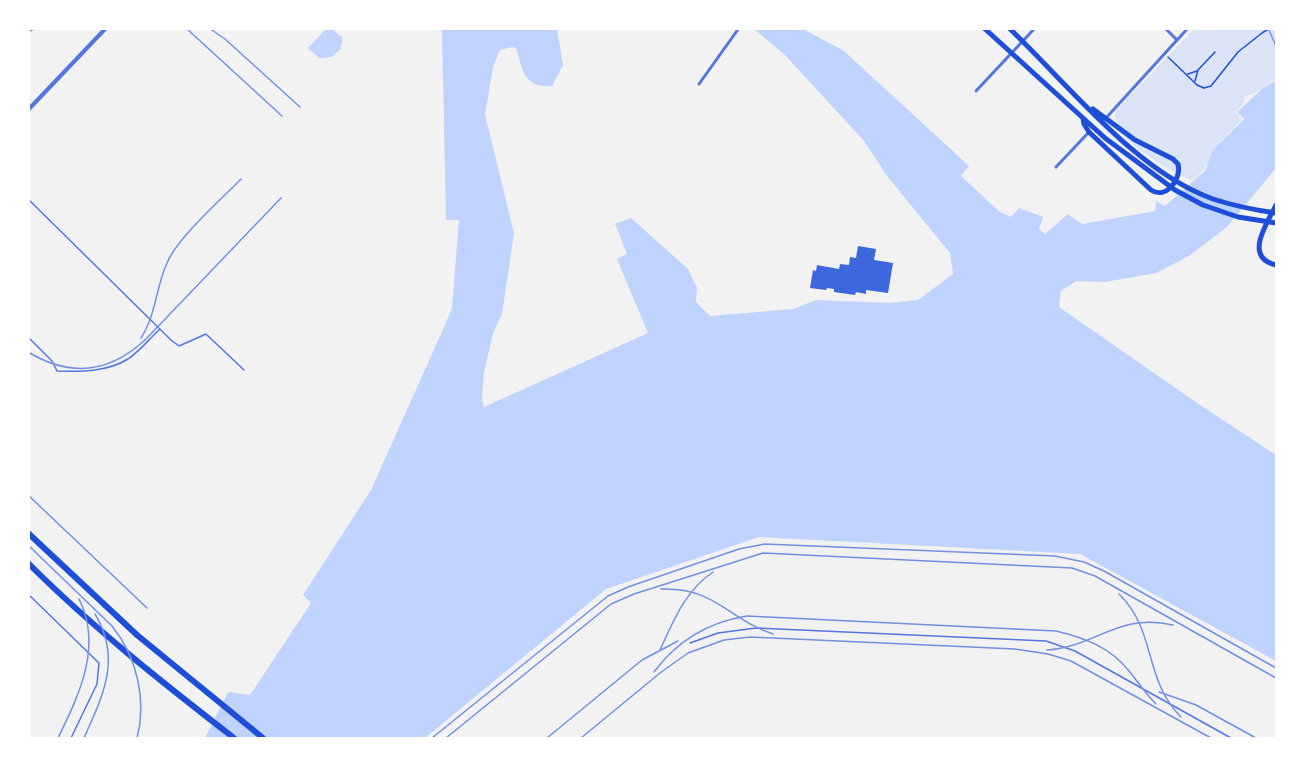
<!DOCTYPE html>
<style>
body{margin:0}
#map{position:relative;width:1305px;height:767px;overflow:hidden;background:#f2f2f2;font-family:Quicksand,sans-serif}
canvas{display:block}
.frame{position:absolute;inset:0;border:30px solid #fff;pointer-events:none}
</style>
<div id="map">
<canvas width="1305" height="767"></canvas>
<div class="frame"></div>
</div>
<script>
const g = document.querySelector('canvas').getContext('2d');
g.lineJoin = 'round';
function fillPath(path, color) { g.fillStyle = color; g.fill(path, 'evenodd'); }
function stroke(path, color, width, dash) { g.strokeStyle = color; g.lineWidth = width; g.lineCap = dash ? 'butt' : 'round'; g.setLineDash(dash || []); g.stroke(path); }
fillPath(new Path2D(`
 M1194,29H1276V78L1255,93L1245,96L1243,104L1236,112L1242,119L1212,151L1208,165L1193,181C1172,171 1104,137 1117,109Z`), '#dbe4f7');
fillPath(new Path2D(`
 M326,29H332L342,37V44L340,47L341,48L332,57L319,58L308,48Z
 M442,29H557L563,65L552,86C524,88 523,71 516,48L512,47L500,50L493,67L485,115L514,233L502,314L493,333L484,373L482,397L484,407L648,333L617,259L627,254L615,224L631,218L688,269L697,288L696,302L710,316L793,309L816,300L890,303L918,300L953,274L950,253L887,176L864,141L784,54L754,29H803L844,51L969,166L961,176L1000,212L1011,217L1019,208L1043,217L1039,229L1045,234L1068,214L1082,224L1155,211L1156,201L1165,206L1206,170L1212,151L1244,119L1237,112L1263,88L1276,80V168L1227,227L1189,256L1156,273L1105,282L1076,281L1061,291L1059,307L1200,405L1276,455V661L1080,554L759,537L606,589L425,738H205L227,694L229,692L250,695L311,603L303,595L371,490L445,325L452,308L459,220H446Z`), '#bfd3fe');
fillPath(new Path2D(`
 M858,246L876,249L874,260L893,263L888,293L866,290V294L856,292L855,295L834,292V289L827,288L826,290L810,288L813,270L816,271L817,265L839,269L840,264L849,265L850,257L856,258Z`), '#3d67dc');
stroke(new Path2D(`
 M1168,57L1197,85L1204,88L1211,86L1238,52L1262,33L1270,28
 M1188,74L1197,71
 M1195,81L1198,70L1215,52`), '#1d4ed8', 1.5);
stroke(new Path2D(`
 M28,199L171,340L179,346L206,334L244,370
 M28,337L52,361L57,371C80,372 107,372 128,359C140,351 150,338 160,329
 M28,594L99,663L97,684L71,738
 M690,643L718,633L756,628L1046,641L1075,651L1231,738`), '#5277de', 1.5);
stroke(new Path2D(`
 M1165,28L1177,40
 M699,84L739,28
 M976,91L1035,28
 M1106,118L1188,28
 M1056,167L1089,132`), '#5277de', 3);
stroke(new Path2D(`
 M28,110L106,28`), '#5277de', 4);
stroke(new Path2D(`
 M984,28L1105,138L1175,190L1203,205L1238,217L1276,223
 M1009,28C1068,84 1136,172 1213,199C1234,206 1255,210 1276,213
 M1083,118L1084,124L1089,132L1151,190C1166,200 1182,179 1178,164L1173,159L1135,140L1093,109
 M1276,205C1267,224 1243,257 1276,265`), '#1d4ed8', 5);
stroke(new Path2D(`
 M28,533L137,635L263,738
 M28,563C92,627 163,683 234,738`), '#1d4ed8', 6);
stroke(new Path2D(`
 M186,28L282,116
 M209,28L225,39L300,107
 M1268,28L1276,46
 M28,32L36,28
 M141,338C156,315 156,287 167,263C178,237 221,200 241,179
 M28,352C71,378 110,373 146,339L281,198
 M28,495L147,608
 M28,545L112,626C137,657 147,700 137,738
 M661,589C715,587 728,619 773,634
 M1119,594C1157,631 1143,679 1181,717
 M660,650C674,620 685,591 713,572
 M1047,650C1096,647 1118,612 1173,625
 M654,672C677,641 709,622 747,616L1056,631C1085,638 1110,647 1129,671C1138,682 1146,694 1156,704
 M1159,692L1196,705L1256,738
 M58,738C79,695 103,646 79,599
 M84,738C103,695 122,659 95,614
 M432,738L608,596L628,587L739,549L765,544L1055,556L1084,562L1104,571L1276,668
 M446,738L611,604L634,594L763,553L1072,568L1095,576L1276,678
 M547,738L642,660L678,641
 M581,738L660,673L688,653L724,640L750,637L1015,649L1048,654L1071,661L1211,738
 M1177,738H1179`), '#7290e2', 1.5);
</script>
